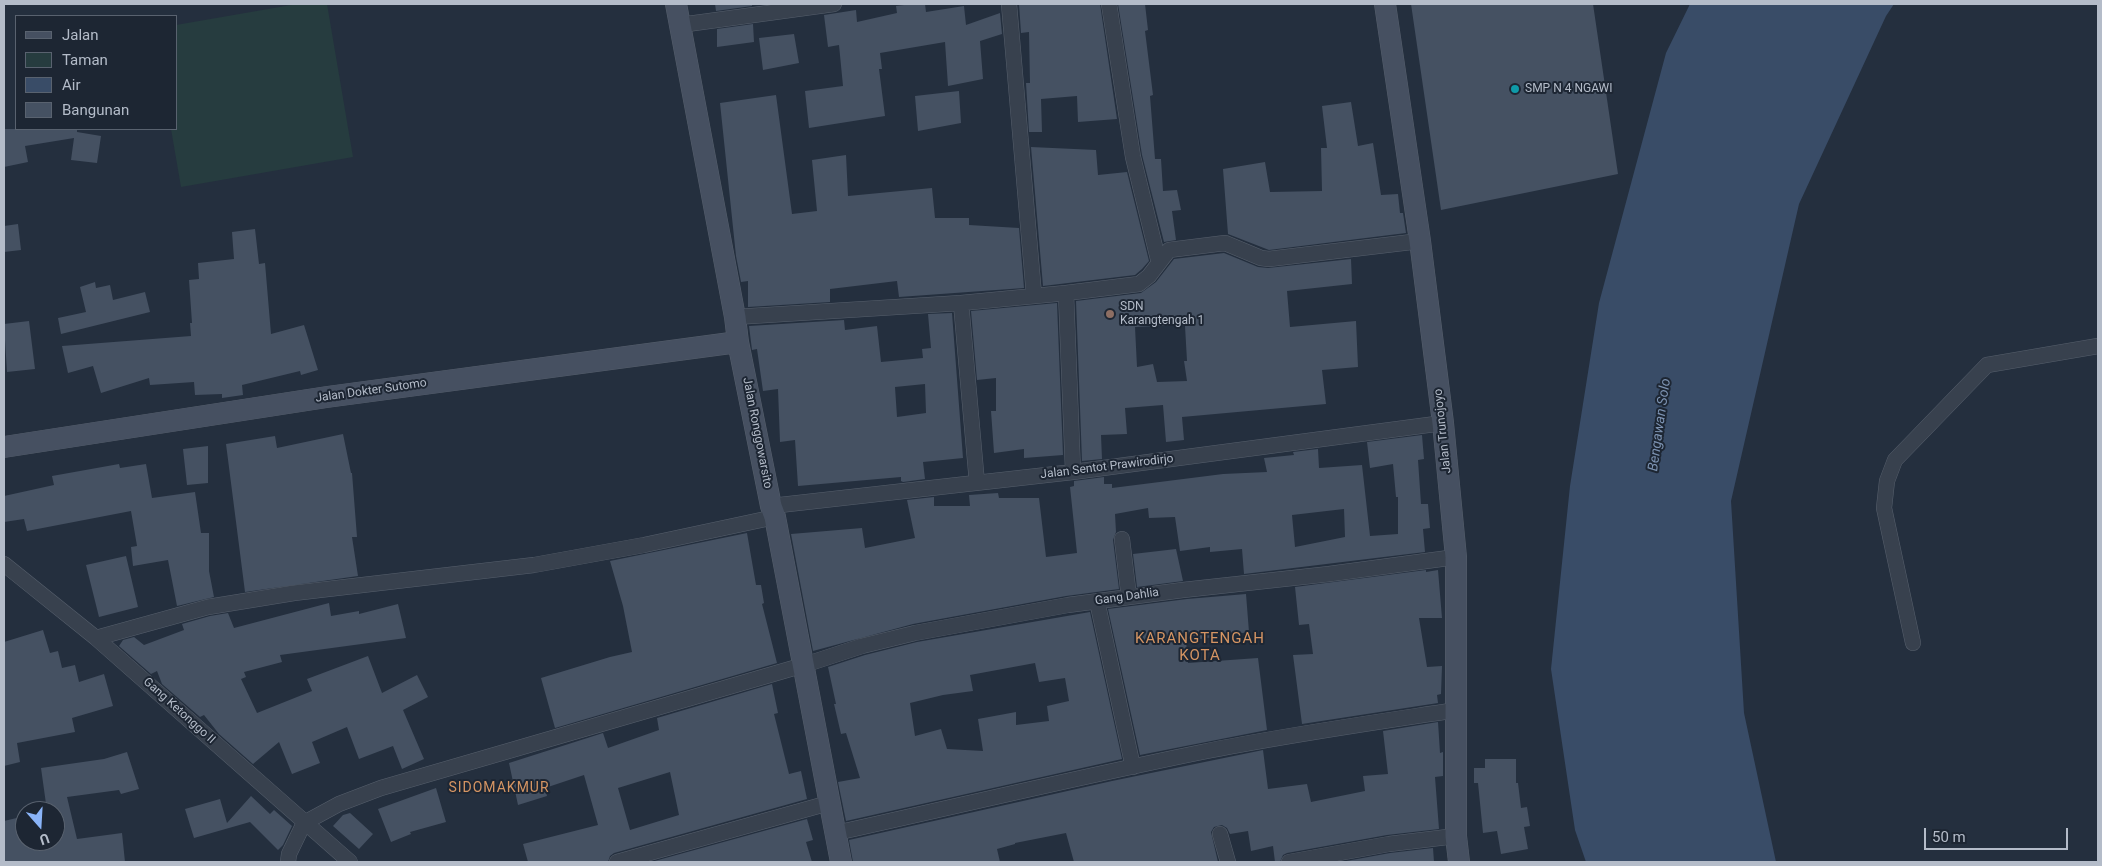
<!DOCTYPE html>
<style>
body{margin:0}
#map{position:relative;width:2102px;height:866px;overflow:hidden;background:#242f3e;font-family:Roboto,sans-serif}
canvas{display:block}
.frame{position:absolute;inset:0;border:5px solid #b4bcc9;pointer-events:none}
.legend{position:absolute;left:15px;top:15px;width:162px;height:115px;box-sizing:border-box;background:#1d2633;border:1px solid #59626f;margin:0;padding:6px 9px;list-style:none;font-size:15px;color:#b4bcc9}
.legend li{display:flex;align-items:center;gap:10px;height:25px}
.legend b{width:25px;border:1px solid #59626f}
.north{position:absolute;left:15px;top:801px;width:50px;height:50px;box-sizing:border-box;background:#1d2633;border:1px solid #59626f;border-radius:50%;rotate:161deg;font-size:14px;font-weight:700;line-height:20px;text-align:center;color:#b4bcc9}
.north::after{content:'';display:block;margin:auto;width:18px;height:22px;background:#8ab4f8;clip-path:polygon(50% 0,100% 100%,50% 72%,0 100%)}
.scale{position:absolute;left:1924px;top:828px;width:144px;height:22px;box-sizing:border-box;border:2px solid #b4bcc9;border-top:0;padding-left:6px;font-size:15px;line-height:18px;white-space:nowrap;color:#b4bcc9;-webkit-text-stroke:4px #1d2633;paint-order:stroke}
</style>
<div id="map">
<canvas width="2102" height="866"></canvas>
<div class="frame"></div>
<ul class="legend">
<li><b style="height:6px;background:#465061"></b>Jalan</li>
<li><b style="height:14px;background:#263c3f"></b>Taman</li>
<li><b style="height:14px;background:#394c67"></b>Air</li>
<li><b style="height:14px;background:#455162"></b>Bangunan</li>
</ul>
<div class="north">U</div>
<div class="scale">50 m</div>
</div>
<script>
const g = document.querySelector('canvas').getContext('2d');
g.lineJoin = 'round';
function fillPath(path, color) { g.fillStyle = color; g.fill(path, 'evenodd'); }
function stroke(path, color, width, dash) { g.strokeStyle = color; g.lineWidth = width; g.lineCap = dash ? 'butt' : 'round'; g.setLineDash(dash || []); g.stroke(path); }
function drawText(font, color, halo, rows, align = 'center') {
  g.font = font + ' Roboto,sans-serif'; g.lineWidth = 4; g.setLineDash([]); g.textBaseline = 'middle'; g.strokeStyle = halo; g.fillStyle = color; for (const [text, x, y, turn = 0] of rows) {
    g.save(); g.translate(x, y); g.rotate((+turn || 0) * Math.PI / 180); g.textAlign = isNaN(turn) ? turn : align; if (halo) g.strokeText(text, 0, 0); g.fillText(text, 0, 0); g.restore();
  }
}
fillPath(new Path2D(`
 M297,4H327L353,157L181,187L171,129H176V25Z`), '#263c3f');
fillPath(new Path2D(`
 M1690,4H1894L1886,16L1799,204L1731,501L1744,713L1776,862H1586L1575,830L1551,669L1570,486L1599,303L1666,53Z`), '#394c67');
fillPath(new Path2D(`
 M715,4H752V6L716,11Z
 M912,4H925L926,12L964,6L966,25L1000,13L1002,34L980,41L983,79L948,86L945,42L880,53L882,69H879L885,116L809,128L805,91L843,86L839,45L828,47L824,15L856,10L857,22L897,13L896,6Z
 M1019,4H1100L1117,119L1078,122L1077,96L1041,99L1042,132H1029L1026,83H1030L1029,32L1021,33Z
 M1118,4H1145L1148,30L1145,31L1153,95L1150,96L1155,159H1161L1163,191L1177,190L1181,210L1172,211L1176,240L1164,242L1142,155Z
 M1411,4H1593L1618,174L1441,210Z
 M753,24L754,42L717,47V29Z
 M794,34L799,63L763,70L759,38Z
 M959,91L961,123L918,131L915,96Z
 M776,95L792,214L817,211L812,160L846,155L848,196L932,188L935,218H969V225L1019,228L1024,288L899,297L897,281L830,289V302L748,307V281L741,282L736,256L720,103Z
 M1351,102L1358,146L1373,143L1381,195L1398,194L1400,213H1403L1406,233L1269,250L1228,234L1223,169L1265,162L1270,192L1322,191L1321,148H1327L1322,106Z
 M4,129H77V132L101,136L97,163L71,160L74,138L25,146L28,162L4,167Z
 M1031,147L1096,150L1098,175L1127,172L1149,261L1142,269L1135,275L1043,286Z
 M18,224L21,250L4,252V226Z
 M255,229L259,264L265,263L271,334L304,325L318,370L301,375L300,371L242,385L243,395L222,398V394L195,395L194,382L150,385L149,378L101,393L93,366L68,373L62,346L191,336L190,323H192L189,280L199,279L198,263L234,259L232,232Z
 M1224,253L1258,267L1268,268L1351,259L1352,284L1287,291L1290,327L1356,321L1358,367L1322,370L1326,404L1182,417L1184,440L1166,442L1163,405L1125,408L1127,434L1101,435L1102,459L1082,461L1076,301L1141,293L1156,282L1174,259ZM1179,325L1185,326L1187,361H1184L1187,381L1157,382L1153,364L1137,367L1135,327Z
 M95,282L96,288L110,285L113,300L145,292L150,312L61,334L58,318L86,312L80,287Z
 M1057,303L1063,455L1024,458V449L994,453L991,411H996V378L977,380L971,311Z
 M952,313L963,458L923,462L925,479L903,482L901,481V477L798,486L795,440L780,442L778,389L763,391L757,349L752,350L749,326L844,320L845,330L877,326L881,362L923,358L922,349L931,348L928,314ZM925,384L926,413L897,417L895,387Z
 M29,321L35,369L7,372L4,324Z
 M343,434L351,473H352L357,537H352L358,576L245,592L226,444L275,436L277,448Z
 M1422,435L1424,459L1418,460L1421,504H1428L1430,528L1423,529L1425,552L1244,574L1242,549L1210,552V547L1180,551L1175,517L1149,518L1148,508L1115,514L1116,532L1113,540L1119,589L1066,596L913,624L813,651L791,534L862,528L865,548L915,538L907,500L934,497V506H970L969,495L998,493L999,498H1039L1046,557L1077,553L1070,487L1074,486V481L1104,477V484H1112V488L1223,474L1267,472L1264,458L1294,455L1293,452L1318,449L1319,468L1362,465L1370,536L1398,534V497H1396L1393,464L1370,468L1367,442ZM1344,509L1345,537L1295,547L1292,515Z
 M208,446V483L187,485L183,449Z
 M119,464L120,468L146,464L152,498L195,492L201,533H209V571L214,597L177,606L168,560L133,566L131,547L137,546L131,511L27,531L24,519L4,522V496L54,485L52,476Z
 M747,533L756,585H761L764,603L762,604L777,663L555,728L541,678L610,657L632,652L623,606L610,561Z
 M1176,549L1183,581L1137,587L1133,554Z
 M126,556L138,607L99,617L86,565Z
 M1426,570V572L1438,570L1442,618H1419L1427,667L1442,666L1441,694L1437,695L1438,703L1302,724L1293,655L1313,654L1309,624L1299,625L1295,587Z
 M1246,594L1249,632L1186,641L1188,663L1258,658L1267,730L1140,755L1108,609L1187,599Z
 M329,603L331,616L359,611V614L398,604L406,638L280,655L282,662L244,672L246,677L241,679L257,713L312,691L307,679L368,656L382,693L417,675L428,697L403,710L424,759L402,769L393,746L359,759L347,727L312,742L320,763L292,774L279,742L253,764L219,734L204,715L200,717L162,684L157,671L151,674L119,646L123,640L134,637L144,645L184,630L182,624L210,616L228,613L234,628Z
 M1090,612L1122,759L846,821L838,782L860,778L846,733L841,734L834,704H836L828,667L865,655L917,642ZM1035,663L1039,682L1065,678L1069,701L1047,706L1049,721L1016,725V712L978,719L983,751L947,749L941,729L915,736L910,703L943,695L973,691L970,675Z
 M43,630L50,653L58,651L62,668L75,665L79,682L104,674L113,706L72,718L75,732L17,743L20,762L4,766V642Z
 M772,684L778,713L774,714L789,774L801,771L807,799L614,853L610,856L608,862H528L523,844L598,825L584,775L545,788L547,796L518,805L509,763L603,733L608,748L659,730L657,718ZM670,772L679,815L630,830L618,788Z
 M1438,722L1440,753L1443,752V776L1435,777L1439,829L1387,835L1287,853L1283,855L1280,862H1275L1273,846L1251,851L1248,831L1230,834L1227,828L1222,825L1214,827L1211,832L1218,862H1074L1066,833L1015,843V844L997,849L1000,862H853L849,840L1112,781L1263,750L1268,789L1307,784L1311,802L1365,791L1363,776L1388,774L1383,731Z
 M127,752L139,789L121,794L119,790L67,797L77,839L122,833L125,862H4V821L25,816V841H55V811H47L41,768L104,759Z
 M1485,759H1516V783H1518L1521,808L1527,807L1530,826L1524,827L1528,849L1501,854L1497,831L1483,833L1478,783H1474V768H1485Z
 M436,788L446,822L410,832L411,834L391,842L378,809Z
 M251,796L270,814L274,810L292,826L283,845L278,850L250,822L194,838L185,809L220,799L227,823Z
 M350,813L373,834L359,849L333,826L343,815Z
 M807,819L813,840L806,842L812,862H651Z
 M1433,848L1434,862H1341L1390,853Z`), '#455162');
const street = new Path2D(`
 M1009,4L1034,295
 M1109,4L1133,157L1159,263
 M680,25L834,4
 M1066,293L1139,284L1149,276L1169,250L1225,243L1261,258L1269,259L1420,241
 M961,303L977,483
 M735,317L961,303L1066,293L1073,472
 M771,506L1073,472L1443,423
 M1122,539L1129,597
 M4,564L96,638L350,862
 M1097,601L1133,767
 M96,638L208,607L294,593L534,565L644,545L775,517
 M1913,643L1884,508L1887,481L1895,460L1987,365L2098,346
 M304,823L339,804L381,788L804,665L862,646L915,633L1068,605L1183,590L1329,574L1456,557
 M836,833C958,806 1079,777 1202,752C1286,735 1371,723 1456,710
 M1220,834L1228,862
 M288,862L289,854L304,823
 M617,862L829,803
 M1289,862L1389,844L1456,836`);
const secondary = new Path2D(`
 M676,4L735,317L738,342L771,506L775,517L841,862
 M1385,4L1420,241L1443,423L1456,557V836L1459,862
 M4,447L327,397L738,342`);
stroke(street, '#565f6c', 16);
stroke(secondary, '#565f6c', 22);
stroke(street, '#38414e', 15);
stroke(secondary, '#465061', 21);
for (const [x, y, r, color] of [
 [1515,89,5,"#0f9aa8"],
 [1110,314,5,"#8d6e63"]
]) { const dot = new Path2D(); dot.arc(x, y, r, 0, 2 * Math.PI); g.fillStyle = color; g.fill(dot); stroke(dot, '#1d2633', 2); }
drawText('12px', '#b4bcc9', '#1d2633', [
 ["SMP N 4 NGAWI",1525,89],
 ["SDN",1120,307],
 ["Karangtengah 1",1120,321]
], 'left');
drawText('12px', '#b4bcc9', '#1d2633', [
 ["Jalan Dokter Sutomo",371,391,-8],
 ["Jalan Trunojoyo",1443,431,-96],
 ["Jalan Ronggowarsito",757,433,79],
 ["Jalan Sentot Prawirodirjo",1107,467,-7],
 ["Gang Dahlia",1127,597,-8],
 ["Gang Ketonggo II",179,711,42]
]);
drawText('italic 14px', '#7c92b1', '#1d2633', [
 ["Bengawan Solo",1660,425,-82]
]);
g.letterSpacing = '1px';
drawText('14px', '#d59563', '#1d2633', [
 ["SIDOMAKMUR",499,788]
]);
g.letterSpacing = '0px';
g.letterSpacing = '1px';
drawText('15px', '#d59563', '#1d2633', [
 ["KARANGTENGAH",1200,639],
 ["KOTA",1200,656]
]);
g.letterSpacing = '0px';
</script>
